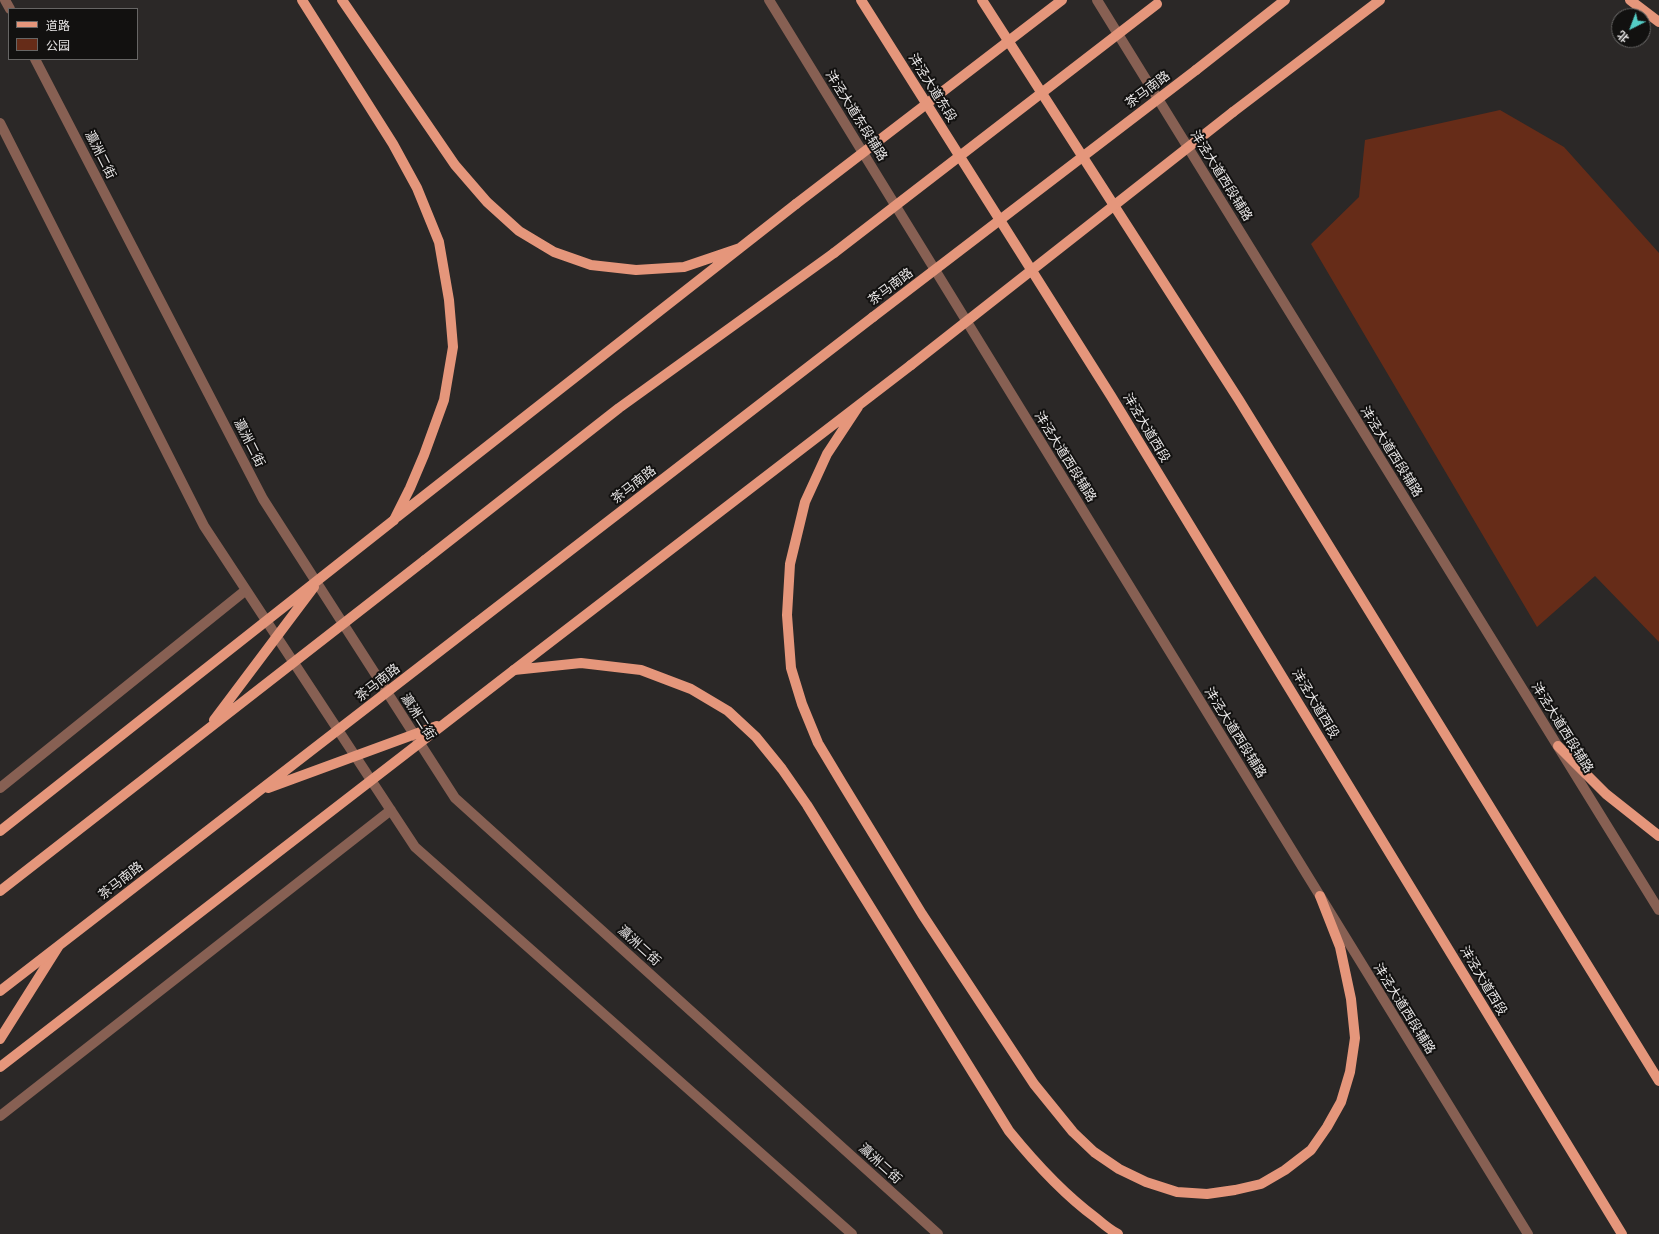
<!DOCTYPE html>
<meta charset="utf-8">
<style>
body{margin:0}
#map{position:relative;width:1659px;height:1234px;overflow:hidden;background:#2b2827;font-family:Karla,"Noto Sans SC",sans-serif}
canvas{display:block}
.legend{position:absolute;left:8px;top:8px;width:130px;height:52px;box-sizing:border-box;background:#121110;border:1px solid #676665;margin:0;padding:5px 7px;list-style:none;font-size:12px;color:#e7e5e5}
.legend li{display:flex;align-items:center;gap:8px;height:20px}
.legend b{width:20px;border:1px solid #676665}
.north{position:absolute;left:1611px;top:8px;width:40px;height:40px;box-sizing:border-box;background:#121110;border:1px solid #676665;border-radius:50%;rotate:222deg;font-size:11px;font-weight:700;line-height:16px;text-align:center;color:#e7e5e5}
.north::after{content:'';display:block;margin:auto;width:14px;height:18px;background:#54cdc6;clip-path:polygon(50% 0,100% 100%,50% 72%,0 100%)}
</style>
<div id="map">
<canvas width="1659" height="1234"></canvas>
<ul class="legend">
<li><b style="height:5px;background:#e5967b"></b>道路</li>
<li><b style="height:11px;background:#662c18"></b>公园</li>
</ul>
<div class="north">北</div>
</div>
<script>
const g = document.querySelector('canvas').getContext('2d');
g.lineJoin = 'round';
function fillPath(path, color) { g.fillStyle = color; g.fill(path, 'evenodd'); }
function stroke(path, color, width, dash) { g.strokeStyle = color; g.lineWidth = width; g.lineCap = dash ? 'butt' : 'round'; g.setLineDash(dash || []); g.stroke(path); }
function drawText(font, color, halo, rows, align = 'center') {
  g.font = font + ' Karla,"Noto Sans SC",sans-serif'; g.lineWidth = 4; g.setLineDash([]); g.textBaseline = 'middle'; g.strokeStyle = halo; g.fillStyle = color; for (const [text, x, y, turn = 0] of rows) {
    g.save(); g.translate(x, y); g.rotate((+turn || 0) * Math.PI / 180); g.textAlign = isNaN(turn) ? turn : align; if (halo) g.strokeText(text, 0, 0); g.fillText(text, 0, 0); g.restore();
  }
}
fillPath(new Path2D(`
 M1500,110L1564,147L1659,253V642L1595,576L1537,627L1311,244L1359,197L1365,140Z`), '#662c18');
stroke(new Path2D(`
 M5,0L10,9
 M769,0L1528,1234
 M1097,0L1659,910
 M35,59L263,499L455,798L938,1234
 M0,123L204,526L415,847L852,1234
 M0,788L246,590
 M0,1116L391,810`), '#876053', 10);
stroke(new Path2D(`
 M302,0L393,144L417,188L439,242L449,300L453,347L444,400L424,455L410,488L394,520
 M342,0L455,165L487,202L519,231L554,252L591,265L636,270L684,267L740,248
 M861,0L1111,396L1622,1234
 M982,0L1239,400L1659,1081
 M1630,0L1659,22
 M1196,70L1285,0
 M1233,112L1380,0
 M858,407L827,454L805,502L790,564L787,615L791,668L802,704L818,743L842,783L922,914L1034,1084L1073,1132L1094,1152L1119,1169L1146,1182L1177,1192L1207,1194L1235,1190L1261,1184L1285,1170L1311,1150L1327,1127L1341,1102L1350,1072L1355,1038L1351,999L1340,947L1320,896
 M397,517C530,413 663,308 796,204
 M425,560L619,408L834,253
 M475,624L873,317
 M514,670L581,663L641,670L691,689L728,711L756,737L782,769L807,805L1009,1131C1035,1163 1062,1193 1096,1218C1103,1224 1110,1230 1118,1234
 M514,670L911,365
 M1558,746L1606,794L1659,836
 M0,1039L58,947`), '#e5967b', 10);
stroke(new Path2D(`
 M796,204L1062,0
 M834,253L1157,4
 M873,317L1196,70
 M911,365L1233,112
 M214,720L314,587
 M268,788L437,726
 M0,831L394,520
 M0,891L425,560
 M0,991L475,624
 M0,1067L514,670`), '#e5967b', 10);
drawText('13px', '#e7e5e5', '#121110', [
 ["沣泾大道东段",932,88,58],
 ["茶马南路",1148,90,-37],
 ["沣泾大道东段辅路",856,116,58],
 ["瀛洲二街",100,155,63],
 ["沣泾大道西段辅路",1221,176,58],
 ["茶马南路",891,287,-37],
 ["沣泾大道西段",1146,428,59],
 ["瀛洲二街",249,443,63],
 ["沣泾大道西段辅路",1391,452,58],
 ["沣泾大道西段辅路",1065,457,58],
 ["茶马南路",634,485,-38],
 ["茶马南路",378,683,-38],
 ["沣泾大道西段",1315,704,59],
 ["瀛洲二街",418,717,57],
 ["沣泾大道西段辅路",1562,728,58],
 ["沣泾大道西段辅路",1235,733,58],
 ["茶马南路",121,881,-38],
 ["瀛洲二街",639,946,42],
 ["沣泾大道西段",1483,981,59],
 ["沣泾大道西段辅路",1404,1009,58],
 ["瀛洲二街",880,1164,42]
]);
</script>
